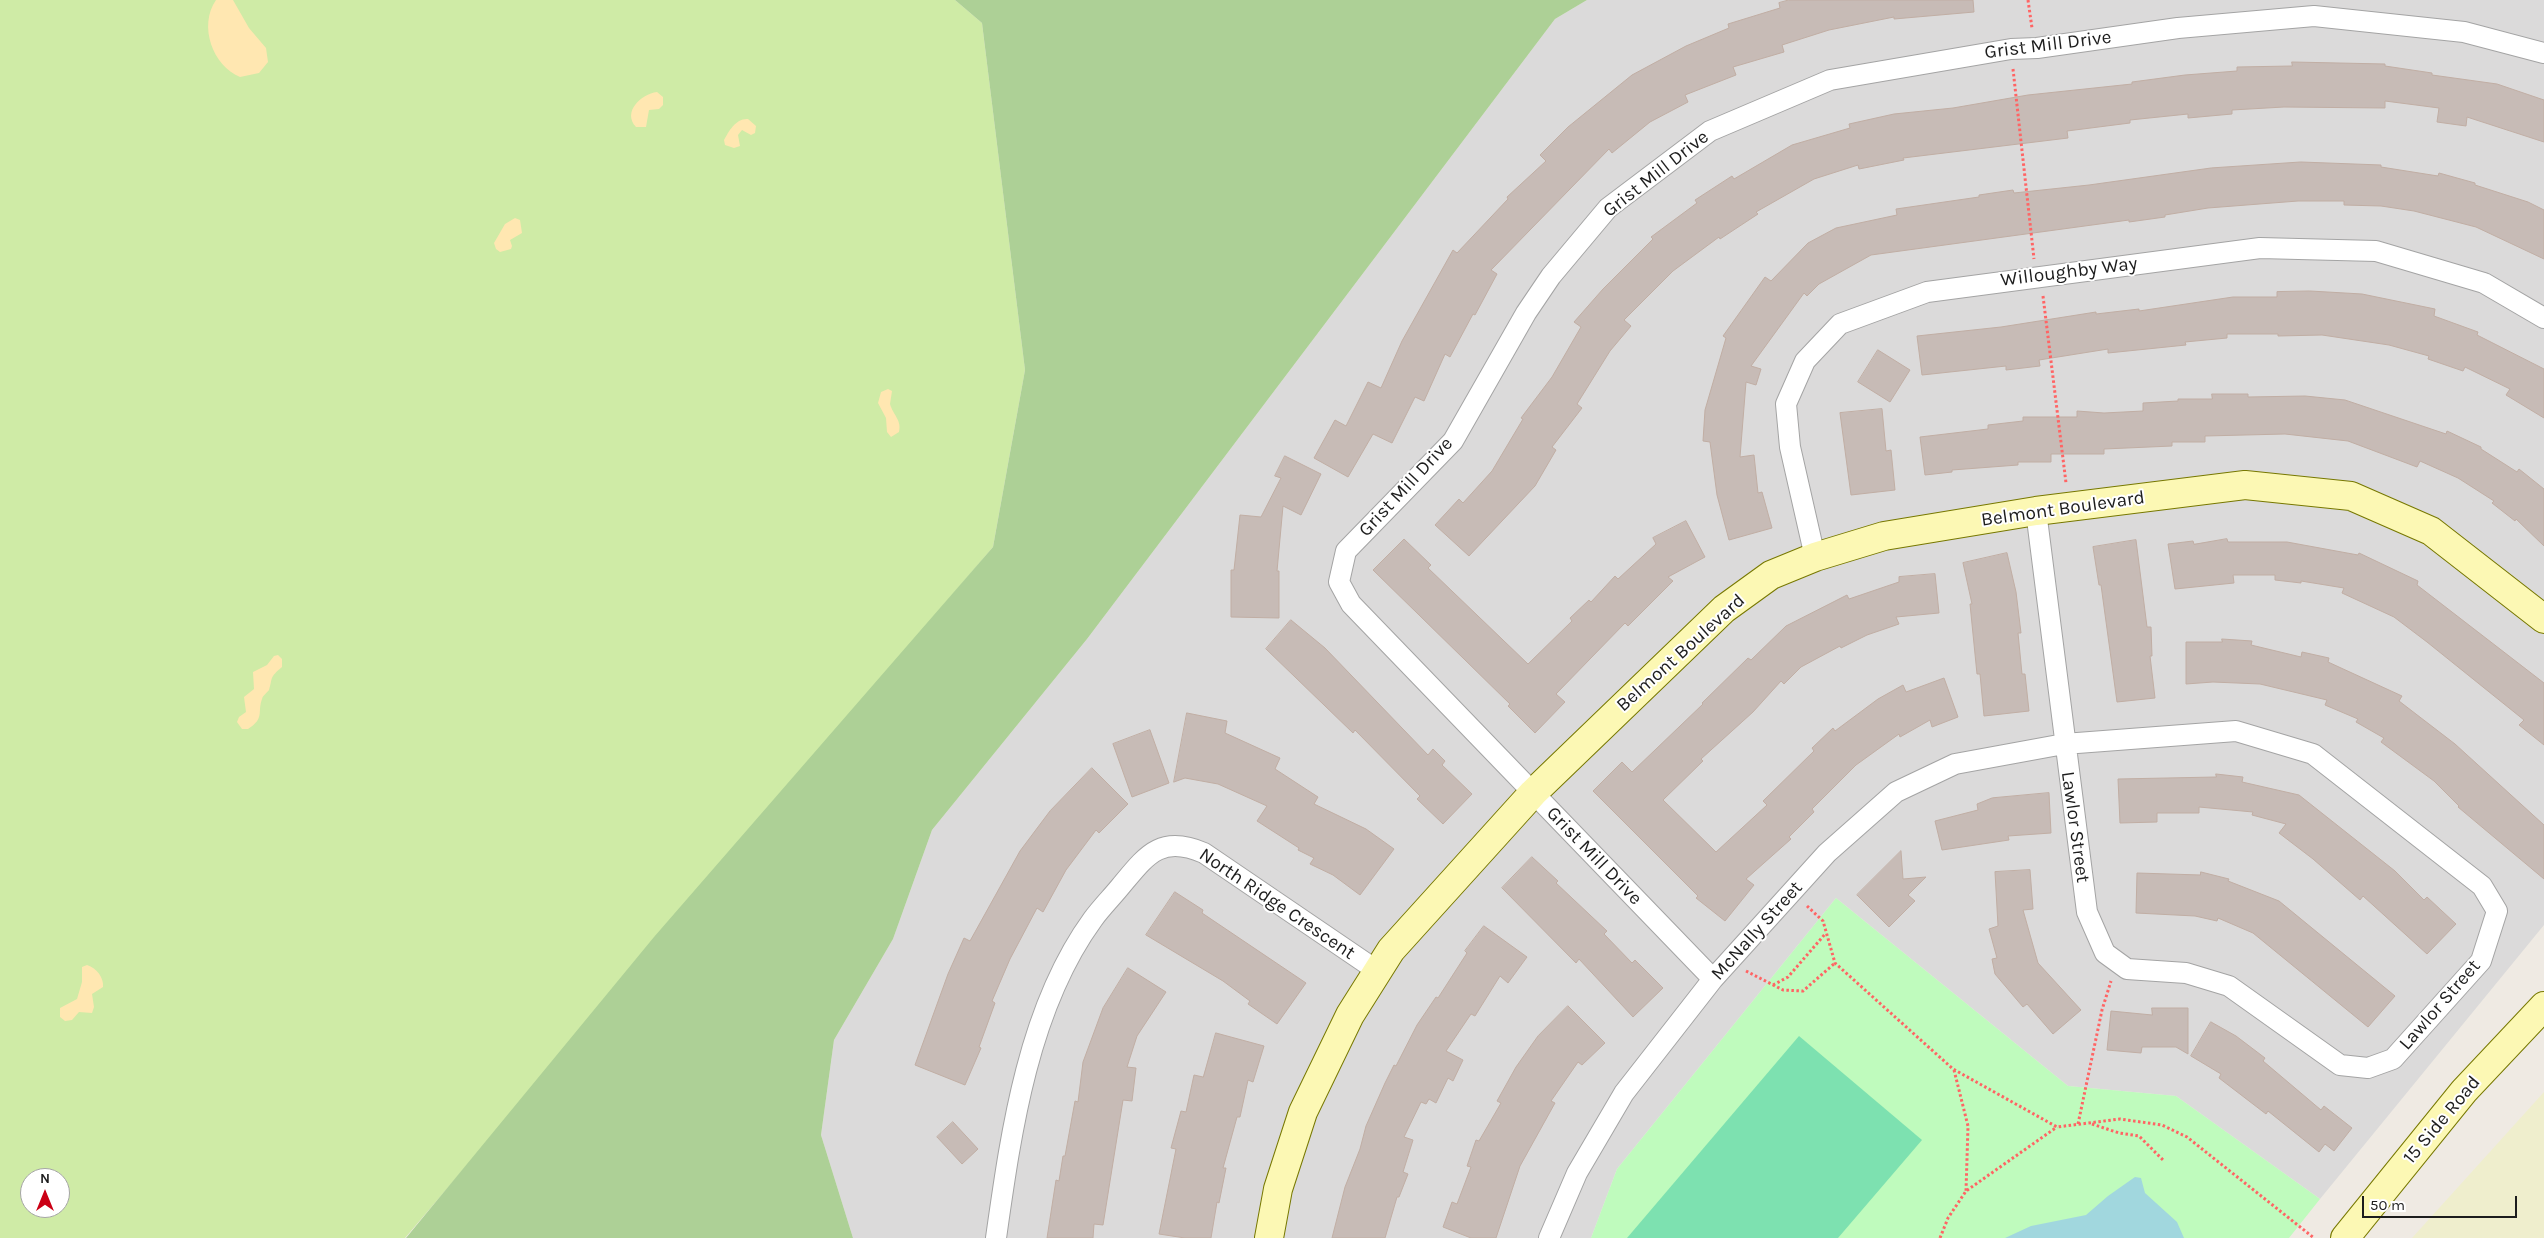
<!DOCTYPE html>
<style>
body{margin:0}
#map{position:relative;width:2544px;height:1238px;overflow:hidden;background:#efeae3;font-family:Karla,sans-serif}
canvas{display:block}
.north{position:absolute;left:20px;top:1168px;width:50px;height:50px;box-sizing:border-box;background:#fff;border:1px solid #a5a5a5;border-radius:50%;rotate:0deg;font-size:14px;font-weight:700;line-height:20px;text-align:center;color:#1d1d1d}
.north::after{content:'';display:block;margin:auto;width:18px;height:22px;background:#cb0015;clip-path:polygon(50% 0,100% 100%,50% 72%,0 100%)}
.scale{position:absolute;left:2362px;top:1196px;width:155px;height:22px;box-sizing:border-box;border:2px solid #1d1d1d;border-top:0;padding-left:6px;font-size:15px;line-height:18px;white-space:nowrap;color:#1d1d1d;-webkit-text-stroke:4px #fff;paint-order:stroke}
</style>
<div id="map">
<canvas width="2544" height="1238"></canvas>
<div class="north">N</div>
<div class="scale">50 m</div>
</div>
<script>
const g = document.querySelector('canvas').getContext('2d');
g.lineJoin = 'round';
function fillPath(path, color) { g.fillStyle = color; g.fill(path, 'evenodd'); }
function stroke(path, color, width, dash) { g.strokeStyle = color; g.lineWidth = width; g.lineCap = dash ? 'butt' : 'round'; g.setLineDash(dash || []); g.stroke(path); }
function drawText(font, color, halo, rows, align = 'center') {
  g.font = font + ' Karla,sans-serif'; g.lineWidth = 4; g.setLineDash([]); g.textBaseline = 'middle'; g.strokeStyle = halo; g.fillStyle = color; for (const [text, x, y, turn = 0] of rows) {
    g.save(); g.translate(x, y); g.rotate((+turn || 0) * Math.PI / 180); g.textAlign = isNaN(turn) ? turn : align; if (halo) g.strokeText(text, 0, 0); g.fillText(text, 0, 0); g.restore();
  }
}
fillPath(new Path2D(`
 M1587,0H2544V925L2320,1199L2176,1096L2068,1086L1836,898L1617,1169L1591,1238H853L821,1135L834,1040L893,939L932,830L1087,639L1555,19Z`), '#dbdada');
fillPath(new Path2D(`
 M2544,1092V1238H2412Z`), '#efeecd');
fillPath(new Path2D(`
 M0,0H955L982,23L1025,370L993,547L405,1238H0ZM30,1178H60V1208H30Z`), '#cfeba6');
fillPath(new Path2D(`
 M955,0H1587L1555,19L1087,639L932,830L893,939L834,1040L821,1135L853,1238H406L654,937L993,547L1025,370L982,23Z`), '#add096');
fillPath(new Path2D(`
 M216,0H233L249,28L266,48L268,62L259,73L240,77C213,66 198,26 216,0Z
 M657,92L663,97V105L659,109L649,110L646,127H636C622,112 641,94 657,92Z
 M748,119L756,126L755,133L751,135L742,130L738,135L740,146L734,148L725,145L724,140C729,131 736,118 748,119Z
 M515,218L520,220L522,233L510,240L512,246L511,249L500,252L496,249L494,243L505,224Z
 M888,389L892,391L890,404C893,415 902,420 899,432L891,437L887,432L886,418L878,403L881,392Z
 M278,655L282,659V667C269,678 273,677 269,690C267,693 263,695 262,699C257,713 265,718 248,729H242L237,722L239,717L246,712L244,697L254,689L253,672L267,665L274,656Z
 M87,965C97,968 104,978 103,987L92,994L94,1007L92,1013L79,1012L72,1020L65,1021L60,1017V1008L77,999L82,982V967Z`), '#ffe7b1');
fillPath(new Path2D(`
 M1836,898L2068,1086L2176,1096L2320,1199L2289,1238H1591L1617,1169Z`), '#bffbbd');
fillPath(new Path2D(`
 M1799,1036L1922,1140L1838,1238H1627Z`), '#7de1b0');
fillPath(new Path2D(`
 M2135,1177L2141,1178L2145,1193L2177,1222L2184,1238H2005L2031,1226L2086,1215L2108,1196Z`), '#a1d7de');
const building = new Path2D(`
 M1789,0H1973L1974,12L1894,19V17L1829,30L1782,45L1784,52L1733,67L1736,75L1685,95L1688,102L1650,122L1612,153L1609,149L1491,270L1497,274L1475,315L1473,314L1450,357L1445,354L1424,401L1415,397L1392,443L1373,434L1348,477L1314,458L1335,420L1346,426L1368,382L1381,388L1402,341L1453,250L1457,253L1508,199L1507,197L1546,161L1540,155L1568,127L1632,75L1686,46L1729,28L1728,24L1780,8L1779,3Z
 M2292,62L2385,64V66L2432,73V75L2497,84L2544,100V142L2467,117L2466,126L2437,122L2439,108L2385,101V108L2284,107L2232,110V114L2188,118V114L2130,120V123L2067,131L2068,138L1903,158L1904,160L1859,169L1858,165L1814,179L1756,212L1758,214L1720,239L1719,237L1673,271L1624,320L1631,326L1610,351L1577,404L1582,408L1552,447L1556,450L1535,486L1469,556L1435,525L1459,499L1463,503L1492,471L1523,419L1521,418L1552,377L1581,327L1574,322L1603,289L1653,239L1651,237L1697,203L1695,200L1732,176L1734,179L1792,145L1850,128L1849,124L1894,114L1953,108L2028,95L2132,84V82L2185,75L2237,71V67L2292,66Z
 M2301,162L2381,165V167L2438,176L2439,173L2475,183V185L2528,202L2544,210V259L2476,227L2414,211L2381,206L2344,205V201H2298L2208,208L2165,215V217L2129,222V220L1871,255L1819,284L1807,296L1804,293L1751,366L1761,369L1756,385L1746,382L1740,457L1754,455L1758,493L1762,492L1772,528L1729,540L1717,495L1710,442L1703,441L1705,410L1726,338L1723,336L1765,277L1771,281L1808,243L1836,228L1897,215L1896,209L1979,197V195L2013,190L2014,193L2089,185L2211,168Z
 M2310,291L2362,294L2435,309L2434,316L2478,332L2477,335L2544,369V418L2506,395L2510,389L2465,367L2463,371L2428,359L2429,356L2389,345L2322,335L2278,336V334H2227V338L2185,342L2186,345L2108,353V349L2039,360L2040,366L2006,370V366L1922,375L1917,336L2001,327L2096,312V314L2139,309V311L2233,297H2277V292Z
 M1878,350L1910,370L1890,402L1858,382Z
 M2212,394H2248V397L2305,396L2345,400L2446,434L2447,431L2481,447V449L2517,472L2519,469L2544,489V546L2516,519L2515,521L2492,503L2494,501L2458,478L2420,461L2417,467L2348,441L2285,434L2205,436V442H2172V446L2104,449V454H2051V462H2018V465L1952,470V472L1925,475L1920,437L1988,429V425L2023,421V417H2077V411L2104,413L2143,411V403L2178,401V399H2212Z
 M1882,409L1886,451L1891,450L1895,490L1851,495L1840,413Z
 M1285,456L1321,474L1301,515L1283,506L1277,571H1279V618L1231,617V570H1234L1240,515L1261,517L1281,478L1275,476Z
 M1686,521L1705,557L1668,577L1673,581L1628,626L1625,623L1556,694L1565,702L1535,733L1508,706L1510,704L1373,570L1404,539L1431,565L1428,568L1528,664L1572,621L1570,618L1589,600L1591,602L1615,576L1618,579L1656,544L1653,538Z
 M2227,539L2228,542H2287L2358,555L2359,553L2418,581L2417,585L2544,683V745L2519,725L2524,720L2427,642L2394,617L2342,593L2344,588L2301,581V583L2275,580V575H2233L2234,583L2175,589L2168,544L2193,541L2194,544Z
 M2136,540L2147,627H2151L2152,656H2150L2155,698L2117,702L2101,585H2099L2093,547Z
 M2007,553L2016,592L2021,633H2018L2022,674H2025L2029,711L1984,716L1980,674H1977L1970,604H1972L1963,563Z
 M1935,574L1939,613L1896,617L1899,624L1867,635L1841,648L1840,646L1801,667L1784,684L1781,681L1753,712L1701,759L1703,761L1663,800L1716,852L1767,805L1763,801L1814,751L1812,748L1833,728L1835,731L1878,699L1903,685L1906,692L1944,678L1958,717L1932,727L1930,720L1900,737L1899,734L1856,765L1812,809L1814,812L1789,837L1791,839L1746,879L1754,885L1725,921L1696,898L1698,896L1593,791L1622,762L1632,772L1703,704L1702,703L1748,658L1751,660L1786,626L1847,595L1849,599L1899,582V577Z
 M1291,620L1325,648L1428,755L1433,749L1445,761L1442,765L1472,794L1443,824L1417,799L1420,796L1355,730L1353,733L1266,649Z
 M2222,639L2252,641L2251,645L2301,657L2302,652L2329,658L2328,662L2402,696L2399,701L2455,744L2544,825V879L2458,807L2459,806L2434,781L2381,742L2384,738L2356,722L2358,719L2325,705L2327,700L2260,684L2213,682L2186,684V642H2222Z
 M1187,713L1227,721L1225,733L1280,758L1275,769L1318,797L1314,804L1366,829L1394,849L1360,895L1333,875L1310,864L1314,858L1298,850L1299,848L1257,821L1267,806L1218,784L1185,778L1174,782Z
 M1150,730L1169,783L1132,797L1113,744Z
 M1092,768L1128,804L1099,833L1096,830L1066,870L1043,912L1037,908L1010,959L992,1001L995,1003L979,1047L981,1048L965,1085L915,1065L948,974L964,938L970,941L1020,851L1050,811Z
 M2216,774L2243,777L2242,782L2299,795L2395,871L2424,900L2427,897L2456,924L2427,954L2363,896L2360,900L2313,859L2279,833L2286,824L2252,815L2253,812L2199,807V813H2157V822L2120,823L2118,779L2216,777Z
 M2049,793L2051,833L2008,836L2009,840L1942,850L1935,821L1978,810L1977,804L1992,798Z
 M1901,851L1903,879L1926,877L1908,895L1915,901L1889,927L1857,895Z
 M1532,857L1558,881L1556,883L1607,931L1604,934L1632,963L1635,960L1663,988L1633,1017L1579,959L1576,963L1502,888Z
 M2030,870L2033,909L2023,910L2038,963L2081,1010L2053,1034L2027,1004L2023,1007L1995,974L1992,959L1997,958L1989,929L1998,926L1995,872Z
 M2201,872L2229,879L2228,881L2279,901L2395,996L2368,1027L2253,933L2218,918L2217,921L2195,916L2136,913L2137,873L2200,875Z
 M1175,892L1203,910L1202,913L1306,983L1277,1024L1248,1004L1250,1001L1223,981L1146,935Z
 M1484,926L1527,957L1508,983L1500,976L1475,1016L1471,1014L1446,1051L1463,1060L1453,1081L1448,1078L1436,1103L1429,1099L1426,1104L1421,1102L1404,1137L1413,1140L1403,1172L1408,1174L1399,1197H1397L1385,1238H1332L1345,1187L1360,1149L1366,1126L1385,1083L1394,1065L1396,1066L1417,1025L1436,997L1438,998L1467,953L1465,951Z
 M1128,968L1166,992L1137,1036L1127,1067L1136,1068L1132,1101L1123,1100L1103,1225L1094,1224L1093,1238H1047L1056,1180L1059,1181L1063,1156H1065L1075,1101L1078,1102L1083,1062L1103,1008Z
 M1568,1006L1605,1043L1582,1065L1578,1062L1551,1101L1555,1103L1520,1166L1496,1238H1471L1443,1227L1452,1202L1457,1204L1471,1167L1467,1166L1476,1140L1479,1141L1501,1103L1497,1101L1516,1067L1538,1036Z
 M2152,1008H2188V1054L2176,1047H2142L2141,1053L2107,1050L2111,1011L2152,1015Z
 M2211,1022L2236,1036L2265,1058L2263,1061L2321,1110L2324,1106L2352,1128L2334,1151L2325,1144L2319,1152L2268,1111L2266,1114L2219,1078L2221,1074L2191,1056Z
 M1216,1033L1264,1046L1253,1082L1248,1080L1240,1117H1237L1223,1168H1226L1219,1203L1217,1202L1211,1238H1185L1159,1234L1176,1149L1171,1148L1181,1111L1186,1112L1194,1075L1203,1077Z
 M953,1122L978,1149L962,1164L937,1137Z`);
fillPath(building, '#c7bbb6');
stroke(building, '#c1aea4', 1);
const street = new Path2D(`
 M1815,557L1790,447L1786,404L1805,361L1840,324L1927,292L2260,248L2376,251L2484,283L2544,318
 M1713,979L1351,604L1339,582L1346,551L1453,441L1526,313L1551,276L1608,208L1710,131L1830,80L2011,49L2037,48L2178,28L2314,16L2464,32L2544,53
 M996,1238C1011,1132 1028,1008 1093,919C1101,908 1111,898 1120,887C1146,856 1160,834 1204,853L1376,970
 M1549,1238L1577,1173L1624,1093L1713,979L1827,853L1896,792L1955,764L2064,744L2236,731L2313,754L2482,886L2497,911L2481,961L2393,1059L2368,1068L2340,1065L2229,986L2186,973L2127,969L2105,953L2087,912L2036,511`);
const secondary = new Path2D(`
 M1269,1238L1278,1189L1303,1112L1350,1015L1391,950L1533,793L1724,609L1771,575L1815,557L1884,536L2036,511L2245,485L2351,496L2431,531L2544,619
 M2345,1238L2464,1091L2544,1006`);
stroke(street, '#a4a4a4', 22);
stroke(secondary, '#777801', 30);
stroke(new Path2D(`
 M2028,0L2032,28
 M2013,69L2034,259
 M2043,296L2066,483
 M1807,906L1823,921L1835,963L1953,1069L2057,1127L2120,1119L2162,1125L2187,1137L2314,1238
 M1746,971L1783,990L1803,991L1835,963
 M1773,985L1788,977L1826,933
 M1954,1070L1968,1126L1966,1191
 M2078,1124L2102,1010L2111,981
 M2092,1124L2119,1133L2139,1136L2164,1161
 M1940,1238L1948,1218L1966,1191L2057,1127`), '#ff6464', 3, [2.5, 2.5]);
stroke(street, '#fff', 20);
stroke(secondary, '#fcf8b4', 28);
drawText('19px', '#1d1d1d', '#fff', [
 ["Grist Mill Drive",2048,45,-7],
 ["Grist Mill Drive",1656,174,-38],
 ["Willoughby Way",2069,272,-7],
 ["Grist Mill Drive",1406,487,-47],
 ["Belmont Boulevard",2063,509,-8],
 ["Belmont Boulevard",1681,653,-42],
 ["Lawlor Street",2075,827,82],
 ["Grist Mill Drive",1594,856,46],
 ["North Ridge Crescent",1277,904,34],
 ["McNally Street",1757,931,-48],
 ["Lawlor Street",2440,1005,-49],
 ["15 Side Road",2442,1120,-50]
]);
</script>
